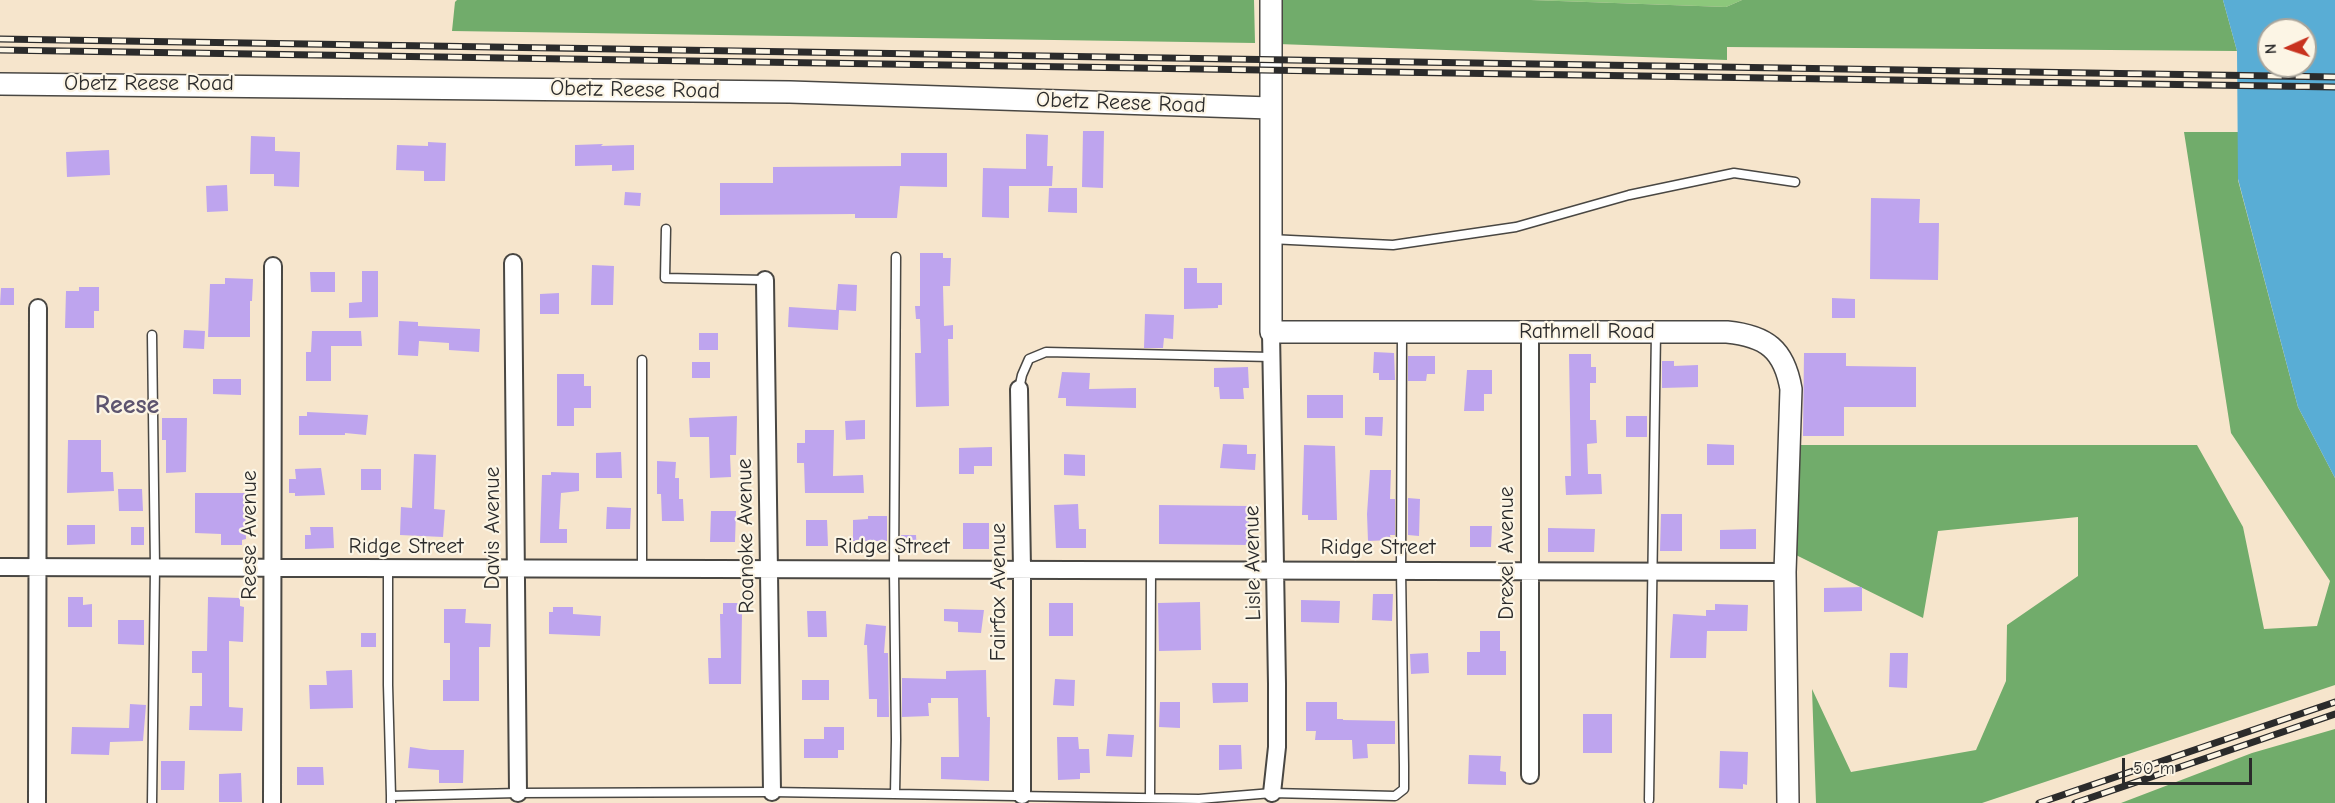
<!DOCTYPE html>
<style>
body{margin:0}
#map{position:relative;width:2335px;height:803px;overflow:hidden;background:#f6e5cc;font-family:"Comic Neue",sans-serif}
canvas{display:block}
.north{position:absolute;left:2257px;top:18px;width:60px;height:60px;box-sizing:border-box;background:#fcf5e5;border:2px solid #a8a49b;border-radius:50%;rotate:267deg;font-size:16px;font-weight:700;line-height:24px;text-align:center;color:#2b2b2b}
.north::after{content:'';display:block;margin:auto;width:21px;height:27px;background:#c8321e;clip-path:polygon(50% 0,100% 100%,50% 72%,0 100%)}
.scale{position:absolute;left:2122px;top:758px;width:130px;height:27px;box-sizing:border-box;border:3px solid #2b2b2b;border-top:0;padding-left:8px;font-size:18px;line-height:21px;white-space:nowrap;color:#2b2b2b;-webkit-text-stroke:4px #fcf5e5;paint-order:stroke}
</style>
<div id="map">
<canvas width="2335" height="803"></canvas>
<div class="north">N</div>
<div class="scale">50 m</div>
</div>
<script>
const g = document.querySelector('canvas').getContext('2d');
g.lineJoin = 'round';
function fillPath(path, color) { g.fillStyle = color; g.fill(path, 'evenodd'); }
function stroke(path, color, width, dash) { g.strokeStyle = color; g.lineWidth = width; g.lineCap = dash ? 'butt' : 'round'; g.setLineDash(dash || []); g.stroke(path); }
function drawText(font, color, halo, rows, align = 'center') {
  g.font = font + ' "Comic Neue",sans-serif'; g.lineWidth = 4.5; g.setLineDash([]); g.textBaseline = 'middle'; g.strokeStyle = halo; g.fillStyle = color; for (const [text, x, y, turn = 0] of rows) {
    g.save(); g.translate(x, y); g.rotate((+turn || 0) * Math.PI / 180); g.textAlign = isNaN(turn) ? turn : align; if (halo) g.strokeText(text, 0, 0); g.fillText(text, 0, 0); g.restore();
  }
}
fillPath(new Path2D(`
 M1531,0H1742L1726,7Z`), '#8cc77b');
fillPath(new Path2D(`
 M457,0H1254L1255,43L452,31L455,2Z
 M1278,0H1531L1726,7L1742,0H2223L2237,51L1727,47V60L1278,44Z
 M2184,132H2238V180L2298,407L2335,478V685L1982,803H1816L1812,689L1851,772L1976,750L2006,681L2007,625L2078,576V517L1938,531L1923,618L1796,555L1797,445H2197L2243,527L2264,629L2317,626L2330,581L2231,433Z
 M2335,729V803H2121L2252,753Z`), '#71ac6b');
fillPath(new Path2D(`
 M2223,0H2335V478L2298,407L2238,179L2237,51ZM2269,30H2305V66H2269Z`), '#59add5');
fillPath(new Path2D(`
 M1083,131H1104L1103,188L1082,187Z
 M1026,134L1048,135L1047,166H1053L1052,186H1009V218L982,217L983,168L1026,169Z
 M251,136L275,137V151L300,152L299,187L274,186V174H250Z
 M428,142L446,143L445,181H424V171L396,170L397,145L428,146Z
 M603,144L601,146L634,145V170L612,171V165L575,166V145Z
 M109,150L110,175L67,177L66,152Z
 M901,153H947V187L900,186L897,218H855V214L720,215V183H773V167L901,166Z
 M227,185L228,211L207,212L206,186Z
 M1049,188H1077V213L1048,212Z
 M625,192L641,193L640,206L624,205Z
 M1871,198L1920,199L1919,223H1939L1938,280L1870,279Z
 M920,253H943V258H951L950,286H943L944,326L953,325V339H948L949,406L916,407L915,353H921L920,319H916L915,306H920Z
 M592,265L614,266L613,305H591Z
 M1184,268H1197V283H1222V305H1218V308L1184,309Z
 M362,271H378V317L349,318V303L362,302Z
 M310,272H335V292H311Z
 M225,278L253,279L252,301H250V337H208L210,284H225Z
 M838,284L857,285L856,311L839,310L838,330L788,327L789,307L836,310Z
 M79,287H99V311H94V328H65L66,291H79Z
 M1,288H14V305H0Z
 M559,293V314H540V294Z
 M1832,298L1855,299V318H1832Z
 M1145,314L1174,315L1173,339L1164,338L1163,348H1144Z
 M399,321L418,322V326L480,329L479,352L449,350V343L419,341L418,356L398,355Z
 M184,330L205,331L204,349L183,348Z
 M312,331H361L362,346H331V381H306V352H311Z
 M699,333H718V350H699Z
 M1374,352L1394,353L1395,380H1379V373H1373Z
 M1804,353H1846V366L1916,367V407H1844V436H1803Z
 M1569,354H1591V367H1596V383H1590V420H1596L1597,443L1587,444L1588,474H1601L1602,494L1566,495L1565,476H1571Z
 M1408,356H1435V374H1427L1426,381H1408Z
 M1662,361H1674V366L1698,365V387L1662,388Z
 M692,362H710V378H692Z
 M1248,367L1249,388H1243L1244,399H1220L1219,387H1214V368Z
 M1467,370H1492V394H1484V411H1464Z
 M1062,372L1090,373L1089,389L1136,388V408L1066,406V398H1058Z
 M557,374H584V386H591V408H574V426H557Z
 M213,379H241V395L213,394Z
 M1307,395H1343V418H1307Z
 M307,412L368,415L366,435L345,433V435H299V416H307Z
 M737,416L736,455H730L731,477L710,478L709,437H690L689,418Z
 M1626,416H1647V437H1626Z
 M1365,417H1383L1382,436L1365,435Z
 M162,418H187L186,472L166,473V440H162Z
 M865,420V439L846,440L845,421Z
 M805,430H834L833,476L863,475L864,493H805L804,463H797V443H805Z
 M68,440H101V472H113L114,491L67,493Z
 M1223,444L1247,445V454H1256L1255,470L1220,468Z
 M1707,444L1734,445V465H1707Z
 M1304,445L1335,446L1337,520H1308V515H1302Z
 M992,447V466H974V474H959V448Z
 M621,452L622,478H596V453Z
 M414,454L436,455L434,509L445,510L443,537L400,535L401,507L412,508Z
 M1064,454L1085,455V476L1064,475Z
 M657,461L676,462L675,478H679V499H683L684,521H662L661,494H657Z
 M321,468L325,495L295,496V493H289V479H296L295,469Z
 M361,469H381V490H361Z
 M1370,470H1391L1390,499H1395V535H1390L1391,540L1368,541L1367,514Z
 M551,472L579,473V491L561,493L559,529H567V543H540L542,475H551Z
 M118,489H142L143,511H119Z
 M195,493H245L246,539L242,540V545H221V534L195,533Z
 M1408,498L1420,499L1419,536L1408,535Z
 M1078,504L1079,529H1086V548H1056L1054,505Z
 M1159,505L1249,506V545L1159,544Z
 M607,507L631,508L630,529H606Z
 M711,511H736L735,542H710Z
 M1661,514H1682V551H1660Z
 M868,516H887V541H853V520L868,519Z
 M806,520H827L828,546H806Z
 M963,523H989V549H963Z
 M67,525H95V544L67,545Z
 M1470,526H1492L1491,547H1470Z
 M131,527H144V545H131Z
 M310,527H333L334,548L305,549V535H311Z
 M1548,528L1595,529L1594,552H1548Z
 M1756,529V549H1720V530Z
 M901,535H916L917,552H900Z
 M1862,587V611L1824,612V588Z
 M1373,594H1393L1392,621L1372,620Z
 M68,597H83V605L92,604V627H68Z
 M208,597L240,598V606L244,607L243,642L229,641V707L243,708L242,731L189,730L190,706H202V673H192V651H207Z
 M1301,600L1340,601L1339,623L1301,622Z
 M1200,602L1201,650L1159,651L1158,603Z
 M723,603H739V612H742L741,684H709L708,658H721L720,614H723Z
 M1049,603H1073V636H1049Z
 M1715,604L1748,605L1747,631H1707L1706,658H1670L1673,614L1706,616V610H1715Z
 M553,607H573V614L601,616L600,636L549,634V612H553Z
 M444,609H466L465,623L491,624L490,647H479V701H443V680H450V643H444Z
 M944,609L984,610L981,633L958,632V622L944,621Z
 M807,611H826L827,637H808Z
 M118,620H144V645L118,644Z
 M866,624L886,626L884,653H888L889,717H877V699H869L867,645H864Z
 M1480,631H1500V651H1506V675H1467V652H1480Z
 M361,633H376V647H361Z
 M1428,653L1429,673L1411,674L1410,654Z
 M1890,653H1908L1907,688L1889,687Z
 M352,670L353,708L310,709L309,685H327L326,671Z
 M986,670L987,717H990L989,781L941,779V757H959L958,698H931V703H928L929,716L902,717V678L946,679V671Z
 M1055,679L1075,680L1074,706L1053,705Z
 M802,680H829V700H802Z
 M1212,683H1248V702L1213,703Z
 M1160,702H1180V728L1159,727Z
 M1306,702H1337V719H1343V720L1395,721V744H1367L1368,758L1353,759L1352,740H1315L1316,731H1306Z
 M130,704L146,705L143,741L110,742L109,755L71,754L72,727L129,728Z
 M1583,714H1612V753H1583Z
 M824,727H844V750H838V758H804V739H824Z
 M1108,734L1134,735L1132,757L1106,756Z
 M1057,737H1078L1079,749H1089L1090,773H1080V779L1058,780Z
 M1219,745H1241L1242,769L1219,770Z
 M410,747L430,750H464L463,783H439V770L408,768Z
 M1720,751L1748,752L1747,785L1743,784V789L1719,788Z
 M1469,755L1501,756L1500,771L1506,772V785L1468,784Z
 M161,761H185L184,790H161Z
 M297,767H323L324,785H297Z
 M241,773L242,802H219V774Z`), '#bea4ee');
const service = new Path2D(`
 M666,229L665,278L765,280
 M1270,239L1393,245L1516,227L1629,195L1734,173L1795,182
 M152,335L155,568L152,803
 M1019,389L1022,375L1029,359L1046,352L1271,357
 M388,569V685L391,796
 M642,570V360
 M895,794L896,740L894,570L896,257
 M1150,798L1151,570
 M1649,800L1656,332
 M391,803V796L518,793L772,792L1199,799L1272,793L1395,796L1404,789V766L1401,570L1402,333`);
const minor = new Path2D(`
 M513,263L518,793
 M765,280L772,792
 M1271,332L1277,684V747L1272,793
 M1019,389L1022,569V795
 M0,567L1785,572
 M1530,775V332
 M37,803L38,308
 M272,803L273,266`);
const tertiary = new Path2D(`
 M1271,0V332H1727C1766,336 1784,349 1791,389L1785,572L1788,803
 M0,84L790,92L1270,108`);
stroke(service, '#494743', 11);
stroke(minor, '#494743', 20);
stroke(tertiary, '#494743', 24);
stroke(service, '#fff', 8);
stroke(minor, '#fff', 16);
stroke(tertiary, '#fff', 21);
const rail = new Path2D(`
 M0,39L2335,77
 M0,50L2335,87
 M2039,803L2335,702
 M2075,803L2335,714`);
stroke(rail, '#2b2b2b', 7);
stroke(rail, '#fcf5e5', 4.5, [14]);
drawText('22px', '#2b2b2b', '#fcf5e5', [
 ["Obetz Reese Road",149,84],
 ["Obetz Reese Road",635,90,1],
 ["Obetz Reese Road",1121,103,2],
 ["Rathmell Road",1587,332],
 ["Davis Avenue",493,528,-90],
 ["Reese Avenue",250,535,-90],
 ["Roanoke Avenue",746,536,-91],
 ["Ridge Street",406,547],
 ["Ridge Street",892,547],
 ["Ridge Street",1378,548],
 ["Drexel Avenue",1507,553,-90],
 ["Lisle Avenue",1253,563,-91],
 ["Fairfax Avenue",999,592,-90]
]);
drawText('bold 26px', '#5e556f', '#fcf5e5', [
 ["Reese",127,406]
]);
</script>
